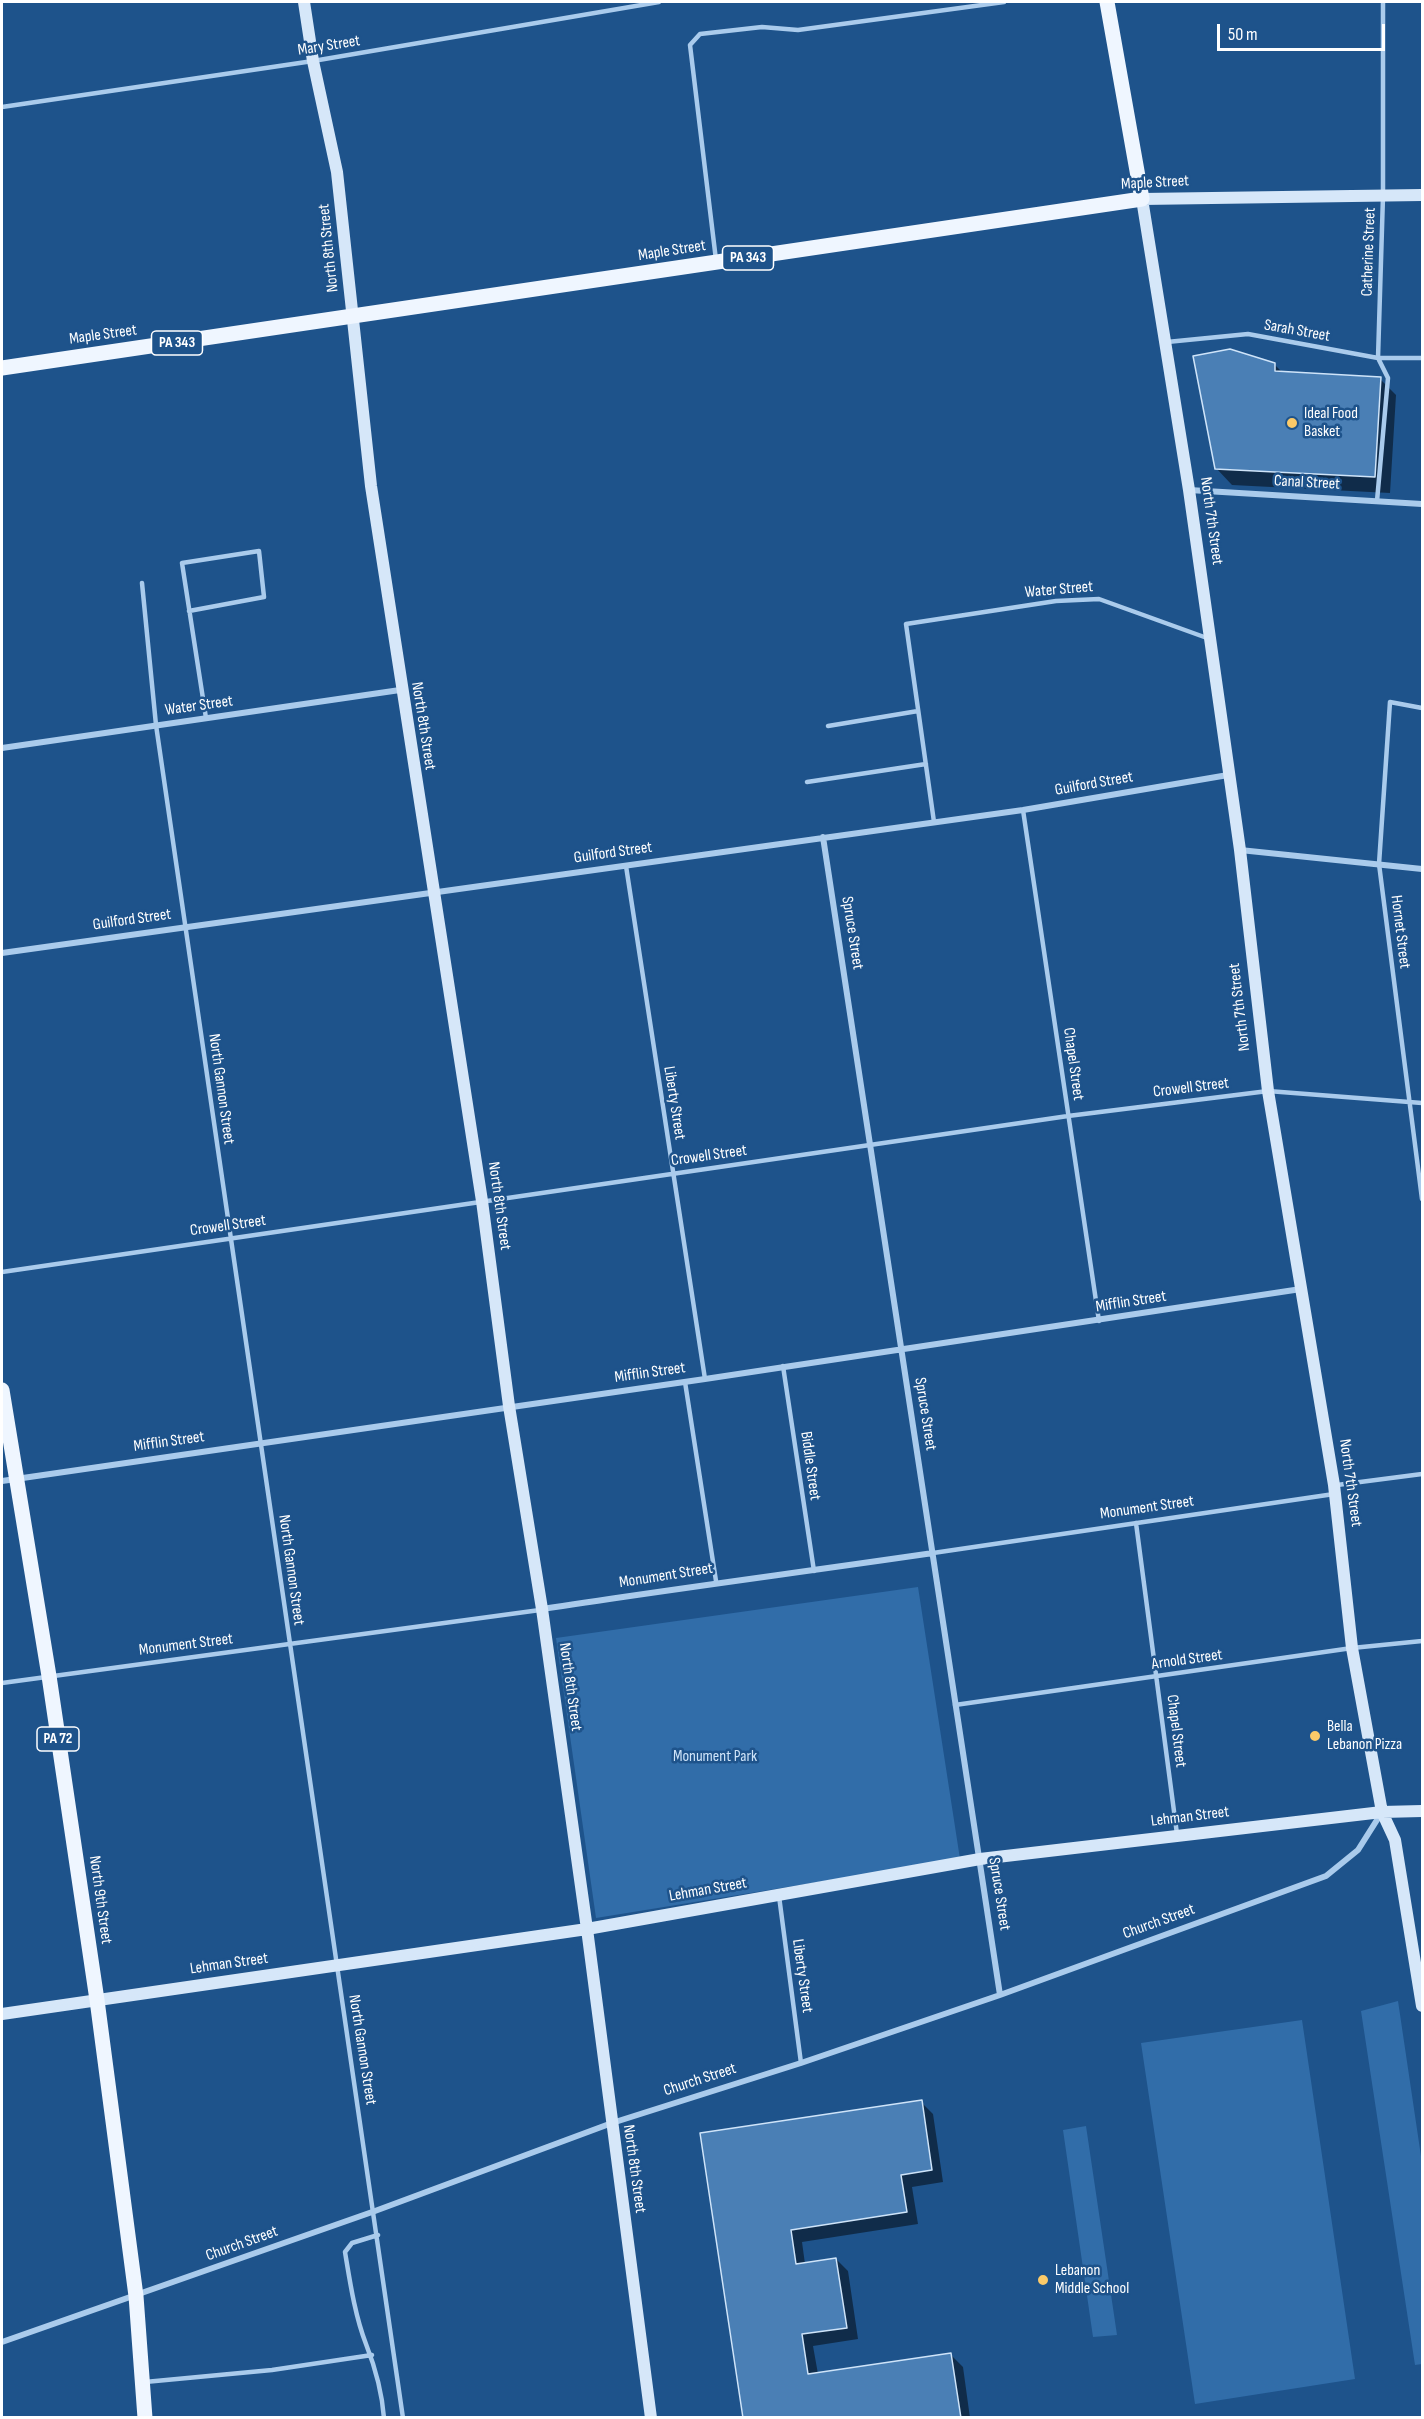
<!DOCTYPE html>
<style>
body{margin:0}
#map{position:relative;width:1424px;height:2419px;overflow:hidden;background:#1e538b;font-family:"Sofia Sans Condensed",sans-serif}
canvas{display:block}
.frame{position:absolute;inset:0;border:3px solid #fff;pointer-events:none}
.scale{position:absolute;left:1217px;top:24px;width:168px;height:27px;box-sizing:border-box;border:3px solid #fff;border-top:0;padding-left:8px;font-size:18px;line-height:21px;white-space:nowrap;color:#fff;-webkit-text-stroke:4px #1e538b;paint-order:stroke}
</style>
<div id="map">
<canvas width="1424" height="2419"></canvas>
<div class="frame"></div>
<div class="scale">50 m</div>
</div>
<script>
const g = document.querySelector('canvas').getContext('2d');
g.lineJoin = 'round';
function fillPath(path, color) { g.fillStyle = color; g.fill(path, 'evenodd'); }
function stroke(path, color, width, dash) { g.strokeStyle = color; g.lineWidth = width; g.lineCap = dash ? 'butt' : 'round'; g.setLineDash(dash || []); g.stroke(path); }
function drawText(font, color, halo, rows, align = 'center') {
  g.font = font + ' "Sofia Sans Condensed",sans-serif'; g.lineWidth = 5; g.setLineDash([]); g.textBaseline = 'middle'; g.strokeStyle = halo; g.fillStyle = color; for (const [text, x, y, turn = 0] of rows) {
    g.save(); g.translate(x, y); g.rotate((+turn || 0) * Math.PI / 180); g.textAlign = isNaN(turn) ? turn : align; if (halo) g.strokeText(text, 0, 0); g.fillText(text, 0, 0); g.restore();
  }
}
fillPath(new Path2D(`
 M918,1587L960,1859L596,1918L556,1638Z
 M1398,2001L1422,2163V2364L1415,2365L1361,2011Z
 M1302,2020L1355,2379L1195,2404L1141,2043Z
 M1086,2126L1117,2335L1093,2337L1063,2130Z`), '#316da9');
fillPath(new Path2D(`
 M1274,364L1283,373L1380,379L1396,395L1390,493L1232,485L1216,468Z
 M921,2102L933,2114L943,2182L912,2187L918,2224L802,2242L805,2264L836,2259L848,2271L858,2339L813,2346L818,2374L951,2355L963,2367L970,2418H744L702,2134Z`), '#0007');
const building = new Path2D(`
 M1230,349L1275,363V371L1381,377L1375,477L1215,469L1193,356Z
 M922,2100L932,2170L901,2175L907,2212L791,2230L796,2264L836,2258L847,2328L802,2334L808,2374L951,2353L961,2418H743L700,2133Z`);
fillPath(building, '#4a7fb5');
stroke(building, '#cfe4f9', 1.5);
stroke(new Path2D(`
 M2,107L313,61L659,2
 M716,260L690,45L700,34L762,27L798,30L1004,2
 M1167,342L1248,334L1378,358H1422
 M1377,501L1388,378L1378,358L1383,196V2
 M142,583L156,725L403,2418
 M189,611L264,597L259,551L182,563L206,718
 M1422,708L1390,702L1379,864L1422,1199
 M828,726L918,711
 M807,782L926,764
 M1023,810L1099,1321
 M934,822L906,624L1056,601L1099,599L1207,638
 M626,866L705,1379
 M2,1272L1068,1116L1268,1091L1422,1103
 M783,1366L814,1571
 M685,1382L716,1581
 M1337,1485L1422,1474
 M1136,1523L1177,1834
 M933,1553L1334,1494
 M2,1683L540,1610
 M955,1705L1352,1648L1422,1641
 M779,1896L801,2063
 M378,2235L352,2243L345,2252C350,2282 355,2316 366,2344C375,2367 382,2392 384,2418
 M145,2382L272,2370L372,2355`), '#aacbec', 4.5);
stroke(new Path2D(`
 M1189,490L1422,504
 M2,748L400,690
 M823,837L1000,1995
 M1240,850L1422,869
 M2,953L1023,810L1228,775
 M2,1481L705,1379L1301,1289
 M542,1609C672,1589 803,1572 933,1553
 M2,2342L375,2211L612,2123L801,2063L1000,1995L1326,1876L1358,1850L1382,1812`), '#aacbec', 6);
stroke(new Path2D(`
 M304,2L313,61L337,172L371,486L482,1201L509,1406L542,1609L587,1929L651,2418
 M1422,195L1142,199L1189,490L1240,850L1268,1091L1334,1485L1352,1648L1382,1812L1395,1840L1422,2006
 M2,2014L587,1929L980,1859L1382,1812L1422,1811`), '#d6e7f9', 12);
stroke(new Path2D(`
 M2,368L1142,199L1107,2
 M2,1390L49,1676L97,2000L136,2296L145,2418`), '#eff6ff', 15);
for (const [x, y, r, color] of [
 [1292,423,6,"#fbca69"],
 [1315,1736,6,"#fbca69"],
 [1043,2280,6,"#fbca69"]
]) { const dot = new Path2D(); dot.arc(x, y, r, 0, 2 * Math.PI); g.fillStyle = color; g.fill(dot); stroke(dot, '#1e538b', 2); }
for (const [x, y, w] of [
 [748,258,51],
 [177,343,51],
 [58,1739,42]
]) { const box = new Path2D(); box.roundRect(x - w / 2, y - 12, w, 24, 4.5); g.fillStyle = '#1e538b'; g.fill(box); stroke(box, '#fff', 1.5); }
drawText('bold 15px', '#fff', null, [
 ["PA 343",748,258],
 ["PA 343",177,343],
 ["PA 72",58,1739]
]);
drawText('16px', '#fff', '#1e538b', [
 ["Mary Street",329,46,-9],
 ["Maple Street",1155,183,-3],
 ["North 8th Street",329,248,-96],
 ["Maple Street",672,251,-9],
 ["Catherine Street",1369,252,-88],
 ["Sarah Street",1297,331,10],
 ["Maple Street",103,335,-8],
 ["Canal Street",1307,483,3],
 ["North 7th Street",1211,521,82],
 ["Water Street",1059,590,-5],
 ["Water Street",199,706,-8],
 ["North 8th Street",423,726,81],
 ["Guilford Street",1094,784,-10],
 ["Guilford Street",613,853,-8],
 ["Guilford Street",132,920,-8],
 ["Hornet Street",1400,932,83],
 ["Spruce Street",852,933,81],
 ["North 7th Street",1240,1007,-97],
 ["Chapel Street",1073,1064,82],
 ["Crowell Street",1191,1088,-7],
 ["North Gannon Street",221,1089,82],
 ["Liberty Street",674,1103,81],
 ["Crowell Street",709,1156,-8],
 ["North 8th Street",499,1206,82],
 ["Crowell Street",228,1226,-8],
 ["Mifflin Street",1131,1302,-9],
 ["Mifflin Street",650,1373,-8],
 ["Spruce Street",925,1414,81],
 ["Mifflin Street",169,1442,-8],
 ["Biddle Street",810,1466,82],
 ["North 7th Street",1350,1483,82],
 ["Monument Street",1147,1508,-8],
 ["North Gannon Street",291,1570,82],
 ["Monument Street",666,1576,-9],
 ["Monument Street",186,1645,-7],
 ["Arnold Street",1187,1660,-8],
 ["North 8th Street",570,1687,82],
 ["Chapel Street",1176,1731,83],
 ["Lehman Street",1190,1817,-7],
 ["Lehman Street",708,1890,-10],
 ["Spruce Street",999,1894,81],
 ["North 9th Street",100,1900,82],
 ["Church Street",1159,1922,-20],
 ["Lehman Street",229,1964,-8],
 ["Liberty Street",802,1976,82],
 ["North Gannon Street",362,2050,81],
 ["Church Street",700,2080,-18],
 ["North 8th Street",634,2169,82],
 ["Church Street",242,2244,-20]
]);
drawText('16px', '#fff', '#1e538b', [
 ["Ideal Food",1304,414],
 ["Basket",1304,432],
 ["Bella",1327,1727],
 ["Lebanon Pizza",1327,1745],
 ["Lebanon",1055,2271],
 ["Middle School",1055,2289]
], 'left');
drawText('16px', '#cfe4f9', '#1e538b', [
 ["Monument Park",715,1757]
]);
</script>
